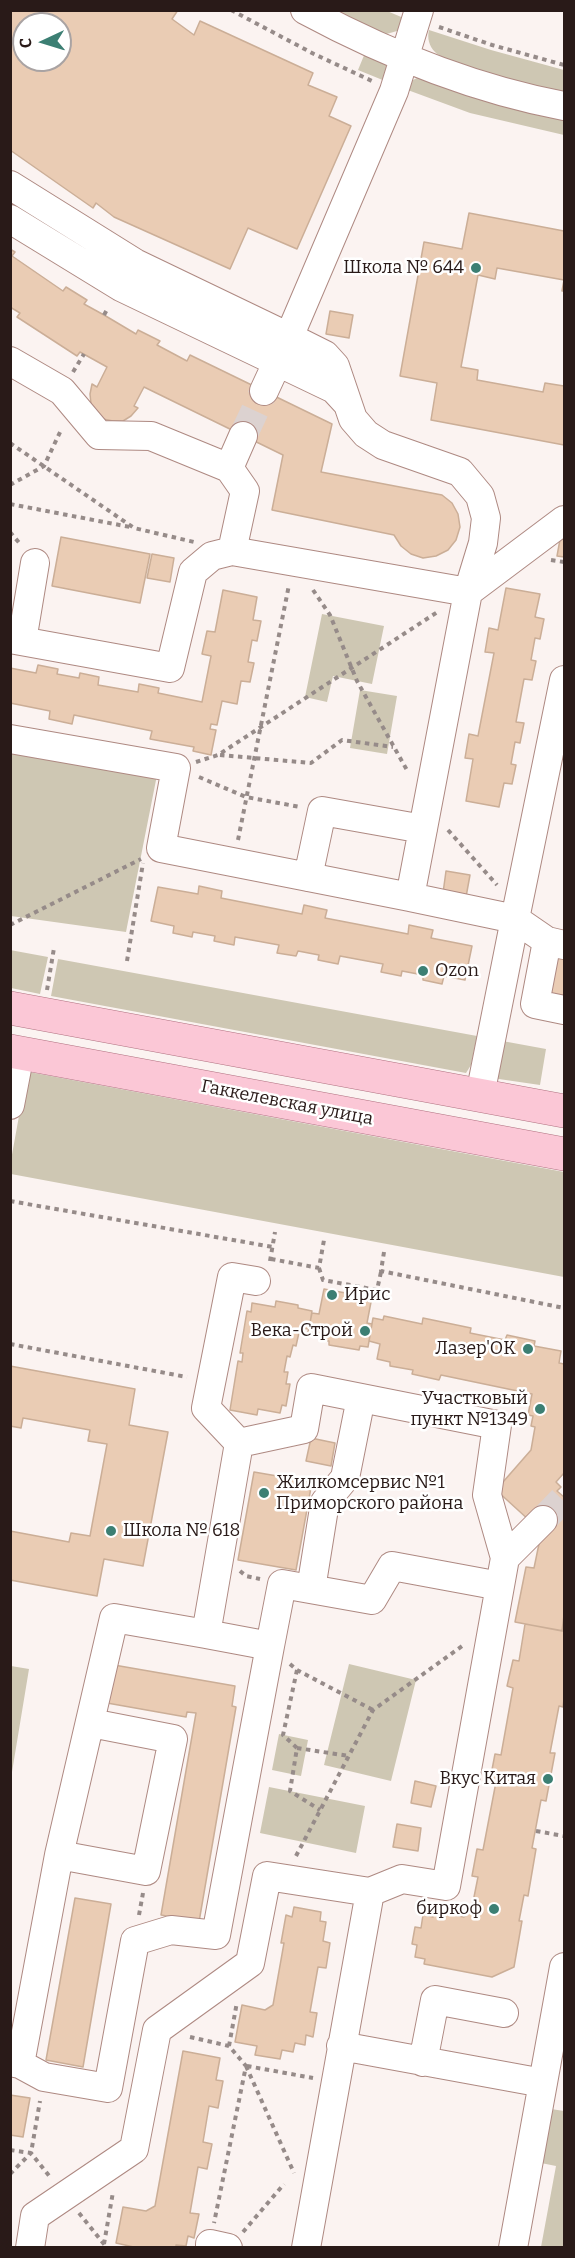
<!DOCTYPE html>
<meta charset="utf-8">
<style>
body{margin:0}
#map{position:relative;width:575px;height:2258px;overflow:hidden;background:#fbf3f1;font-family:Bitter,serif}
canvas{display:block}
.frame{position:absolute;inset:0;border:12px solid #291a18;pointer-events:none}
.north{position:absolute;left:12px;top:12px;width:60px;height:60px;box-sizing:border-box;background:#fff;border:2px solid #a9a3a3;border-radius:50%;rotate:266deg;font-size:16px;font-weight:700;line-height:24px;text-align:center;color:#291a18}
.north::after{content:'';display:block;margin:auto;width:21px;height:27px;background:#3c7f73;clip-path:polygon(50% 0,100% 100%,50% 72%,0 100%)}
</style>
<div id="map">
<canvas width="575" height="2258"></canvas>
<div class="frame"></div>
<div class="north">С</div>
</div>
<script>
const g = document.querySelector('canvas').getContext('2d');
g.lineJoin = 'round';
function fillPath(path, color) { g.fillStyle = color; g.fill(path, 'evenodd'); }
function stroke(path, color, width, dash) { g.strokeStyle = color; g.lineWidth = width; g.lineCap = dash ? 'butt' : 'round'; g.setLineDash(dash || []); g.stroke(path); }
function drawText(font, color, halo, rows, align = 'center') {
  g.font = font + ' Bitter,serif'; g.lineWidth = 5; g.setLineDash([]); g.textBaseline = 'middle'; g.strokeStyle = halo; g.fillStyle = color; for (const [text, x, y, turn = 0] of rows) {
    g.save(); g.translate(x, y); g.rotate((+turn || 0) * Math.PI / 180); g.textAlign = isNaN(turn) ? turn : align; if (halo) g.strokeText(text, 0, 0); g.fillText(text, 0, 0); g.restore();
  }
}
fillPath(new Path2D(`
 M333,11H387L406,19L397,31L383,35Z
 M429,30L491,50L564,70V92C541,87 449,67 435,52C429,46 427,38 429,30Z
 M365,53C384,62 389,60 390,83L358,70Z
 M417,78H425L564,117V135L470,113L405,89L409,82Z
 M322,614L384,626L372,684L333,676L327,702L305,697Z
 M360,690L397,696L387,754L350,748Z
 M11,754L157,775L126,932L11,916Z
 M10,950L48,957L40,994L11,988Z
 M58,959L477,1036L471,1065L466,1073L51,996Z
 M497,1040L546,1049L540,1085L492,1078Z
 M29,1072L564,1172V1277L11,1174V1160L25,1083Z
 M349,1664L416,1680L391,1781L324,1765Z
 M11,1666L29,1669L11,1778L10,1666Z
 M279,1734L308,1740L301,1776L272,1770Z
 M269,1787L365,1806L356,1853L260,1833Z
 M551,2109L564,2111V2247H541L556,2166L541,2163Z`), '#cec7b3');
const building = new Path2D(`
 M10,10H178L172,19L194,35L200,21L313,73L308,85L337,97L329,116L351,126L297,249L248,228L230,269L114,217L96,203L93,208L10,150ZM24,24H60V60H24Z
 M469,213L564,231V291H562L564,280L497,268L495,279L478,275L461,367L478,370L477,380L543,392L545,383L564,386V445L431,420L437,383L400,376L424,242L462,249Z
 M10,249L15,252L12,256L63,291L66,287L87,300L84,304L104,315L136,334L138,330L160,341L157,345L187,361L190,355L332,424L321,472L442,495L452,503L458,514L460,527L456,540L448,550L436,556L423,558L411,554L401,546L394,535L272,510L283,455L144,387L134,406L138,408L131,416L123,421H113L103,419L91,404L90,394L92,384L97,387L107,367L80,352L77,356L17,317L20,313L10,307Z
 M330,311L353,315L349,338L326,334Z
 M561,534L564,535V557L557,556Z
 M61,537L150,554L140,603L52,586Z
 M152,554L174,558L170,582L147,578Z
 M506,588L540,594L535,617L544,619L540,639L535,638L531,660L536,661L532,680L524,679L516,722L524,723L520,743L515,742L511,764L516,765L512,784L504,783L499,807L466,801L473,759L465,758L469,734L478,736L494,653L485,652L489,628L498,630Z
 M223,590L257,597L253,620L261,621L257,641L252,640L248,662L254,663L250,682L241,681L237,704L222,701L217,725L211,724L210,729L216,730L211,755L193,751L194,747L150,739L152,731L74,715L72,724L49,719L50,711L10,703V668L36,673L38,665L58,669L57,674L79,678L80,673L99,677L98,685L138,692L139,684L159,688L158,693L202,702L211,656L202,654L207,631L215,632Z
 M446,871L470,875L466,897L443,893Z
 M199,886L222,891L221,898L302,914L304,905L327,910L325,918L408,934L409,925L433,930L431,938L472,946L465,980L444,976L442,984L423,980V975L402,971L401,976L381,972L383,964L340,956L338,964L318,960L319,955L298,951L296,956L277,953L279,945L235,937L234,945L214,941L215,936L193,932L192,937L173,933L174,926L151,921L158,887L198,894Z
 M555,956L564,958V998L548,995Z
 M324,1289L362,1296L361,1300L371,1302L367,1323L372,1324L368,1347L360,1346L359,1350L329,1345V1341L320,1340L321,1335L308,1332L312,1313L319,1314Z
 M276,1301L298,1305V1308L312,1311L309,1329L300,1328L296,1346L293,1345L290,1357L287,1356L284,1372H288L286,1384H290L286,1406L282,1405L280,1413L258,1409L257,1415L230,1410L238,1361L242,1362L243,1353H240L247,1311L251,1312L252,1303L275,1307Z
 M384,1316L422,1324L423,1318L471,1328L470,1333L505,1340L507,1335L535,1341L534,1346L561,1351L559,1363L564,1364V1473L556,1482L561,1487L557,1491L564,1497V1615L562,1631L515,1622L526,1567L534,1568L540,1539L530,1521L496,1490L531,1450L535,1427L531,1426L533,1416L528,1415L532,1394L441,1375L439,1380L412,1374L413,1370L390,1366V1362L377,1359L380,1344L369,1341L373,1318L383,1320Z
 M10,1366L135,1389L129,1425L168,1432L143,1566L104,1559L97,1596L10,1580V1531L69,1542L71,1533L90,1536L107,1444L88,1441L90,1430L23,1418L21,1428L10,1426Z
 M311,1438L335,1443L331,1466L306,1461Z
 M254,1472L312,1482L296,1570L238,1560Z
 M525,1624L564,1631V1699L563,1707L559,1706L550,1753H555L546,1801L541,1800L532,1848L536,1849L528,1896L524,1895L519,1921H522L514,1967L492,1977L424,1964L425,1959L415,1957L417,1945L412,1944L415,1927L421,1928L423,1915L433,1917L434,1911L464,1917L471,1912L478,1877L472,1876L477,1849L483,1850L496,1782L490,1780L495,1754L501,1755L513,1688L507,1686L513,1660L519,1661Z
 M114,1665L235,1686L232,1706L236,1707L199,1922L161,1915L196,1713L187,1712L186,1717L107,1703Z
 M415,1781L436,1786L431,1807L411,1803Z
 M397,1824L421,1828L418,1851L393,1847Z
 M75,1898L111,1904L83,2067L46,2060Z
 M294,1907L321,1912L320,1921L326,1922L323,1941L330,1943L326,1968L318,1967L310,2012L317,2013L313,2037L306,2035L305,2045L295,2043L293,2052L282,2050L280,2059L255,2055L257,2046L235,2042L242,2005L265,2010L273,2005L284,1943H281L286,1915L292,1917Z
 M183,2051L220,2058L216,2080L223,2081L218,2108L209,2106L203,2142L212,2144L207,2169L198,2167L190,2213L199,2214L194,2238L188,2236L186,2246L176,2245V2248H138L116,2243L123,2207L146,2211L155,2206Z
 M10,2095L30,2098L23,2137L10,2135Z`);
fillPath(building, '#eaccb4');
stroke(building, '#cbae97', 1.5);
stroke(new Path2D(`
 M243,436L264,391
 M543,1520L564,1498`), '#dcd2d0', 28, [28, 14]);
const minor = new Path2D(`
 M305,10C385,53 474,89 564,106
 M10,185L135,263L289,337L394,91L419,10
 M10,219L121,287L334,389L346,402
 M10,361L62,391L99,435L151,436L229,468L245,491L232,551L468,592L410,897L515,919L480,1095
 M264,391L289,337L325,355L335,366L353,419L366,434L383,445L460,472L480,496L486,518L483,543L468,592
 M229,468L243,436
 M468,592L564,520
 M10,639L170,668L193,572L212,556L232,551
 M22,641L35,563
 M564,680L515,919L547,941L564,945
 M10,739L176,768L161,848L410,897
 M308,877L322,811L423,829
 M547,941L535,1004L564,1010
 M10,1105L20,1053
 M239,1443L206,1408L232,1277L256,1281
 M505,1558L543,1520
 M311,1589L325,1502L345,1478L361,1398
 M270,1646L282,1584L372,1600L392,1566L500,1586
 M59,1855L146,1871L173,1739L91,1723
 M341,2046L543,2083
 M10,2062L20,2064L44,2077L108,2088L135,1941L171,1930L216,1935L270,1646L206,1634
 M423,2062L435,2000L504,2013
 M20,2064L59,1855L114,1618L206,1634L239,1443L304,1429L311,1388L497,1425L487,1495L505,1558L446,1886L402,1879L370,1892L306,2248
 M30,2248L35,2216L134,2149L157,2030L250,1963L267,1876L370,1892
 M210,2248V2244L228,2248
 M513,2248L564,1967`);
const major = new Path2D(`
 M10,1008L564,1111
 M10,1051L564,1154`);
stroke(minor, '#ae8982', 30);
stroke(major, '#b07281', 34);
stroke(new Path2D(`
 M231,10L314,54L372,81
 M439,27L492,45L564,65
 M104,315L108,308
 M73,372L84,354
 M10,443L134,528L194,542
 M10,485L44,466L62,428
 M10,504L130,527
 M10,532L21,545
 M551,560L564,562
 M313,590L330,615L357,681L408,772
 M220,755L311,763L342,740L393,747
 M196,762L218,755L439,611
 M199,777L246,797L300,807
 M448,830L497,885
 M238,840L289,585
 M10,925L141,859
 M127,961L143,863
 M47,990L54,948
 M10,1201L273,1247
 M384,1252L381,1271L564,1308
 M271,1259L319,1268L324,1240
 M270,1261L275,1232
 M319,1268L323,1280L377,1290L381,1272
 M10,1344L187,1377
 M240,1571L246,1576L260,1579
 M290,1664L297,1670L373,1710
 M297,1670L283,1735L297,1748L290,1791L320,1810
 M297,1748L349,1756
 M536,1831L564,1836
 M296,1856L373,1710L465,1644
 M139,1915L143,1893
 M190,2037L229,2046L246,2066L214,2223
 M229,2046L237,2002
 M246,2066L294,2173
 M247,2066L313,2078
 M10,2150L31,2153L40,2101
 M10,2174L31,2153L50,2177
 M79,2213L107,2248
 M243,2232L284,2184
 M104,2244L113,2192`), '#968b89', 4, [4.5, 4.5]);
stroke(minor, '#fff', 28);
stroke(major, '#fbc7d6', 33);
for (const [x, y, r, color] of [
 [476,268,6,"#3c7f73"],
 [423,971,6,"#3c7f73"],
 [332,1295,6,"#3c7f73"],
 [365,1331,6,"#3c7f73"],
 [528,1349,6,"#3c7f73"],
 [540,1409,6,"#3c7f73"],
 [264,1493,6,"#3c7f73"],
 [111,1531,6,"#3c7f73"],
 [548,1779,6,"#3c7f73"],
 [494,1909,6,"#3c7f73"]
]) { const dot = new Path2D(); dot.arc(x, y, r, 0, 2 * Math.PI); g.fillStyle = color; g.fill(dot); stroke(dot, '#fff', 2); }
drawText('18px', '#291a18', '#fff', [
 ["Школа № 644",464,268],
 ["Ozon",435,971,"left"],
 ["Ирис",344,1295,"left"],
 ["Века-Строй",353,1331],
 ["Лазер'ОК",516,1349],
 ["Участковый",528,1399],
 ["пункт №1349",528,1420],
 ["Жилкомсервис №1",276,1483,"left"],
 ["Приморского района",276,1504,"left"],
 ["Школа № 618",123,1531,"left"],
 ["Вкус Китая",536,1779],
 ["биркоф",482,1909]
], 'right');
drawText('18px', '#291a18', '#fff', [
 ["Гаккелевская улица",287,1103,11]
]);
</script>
